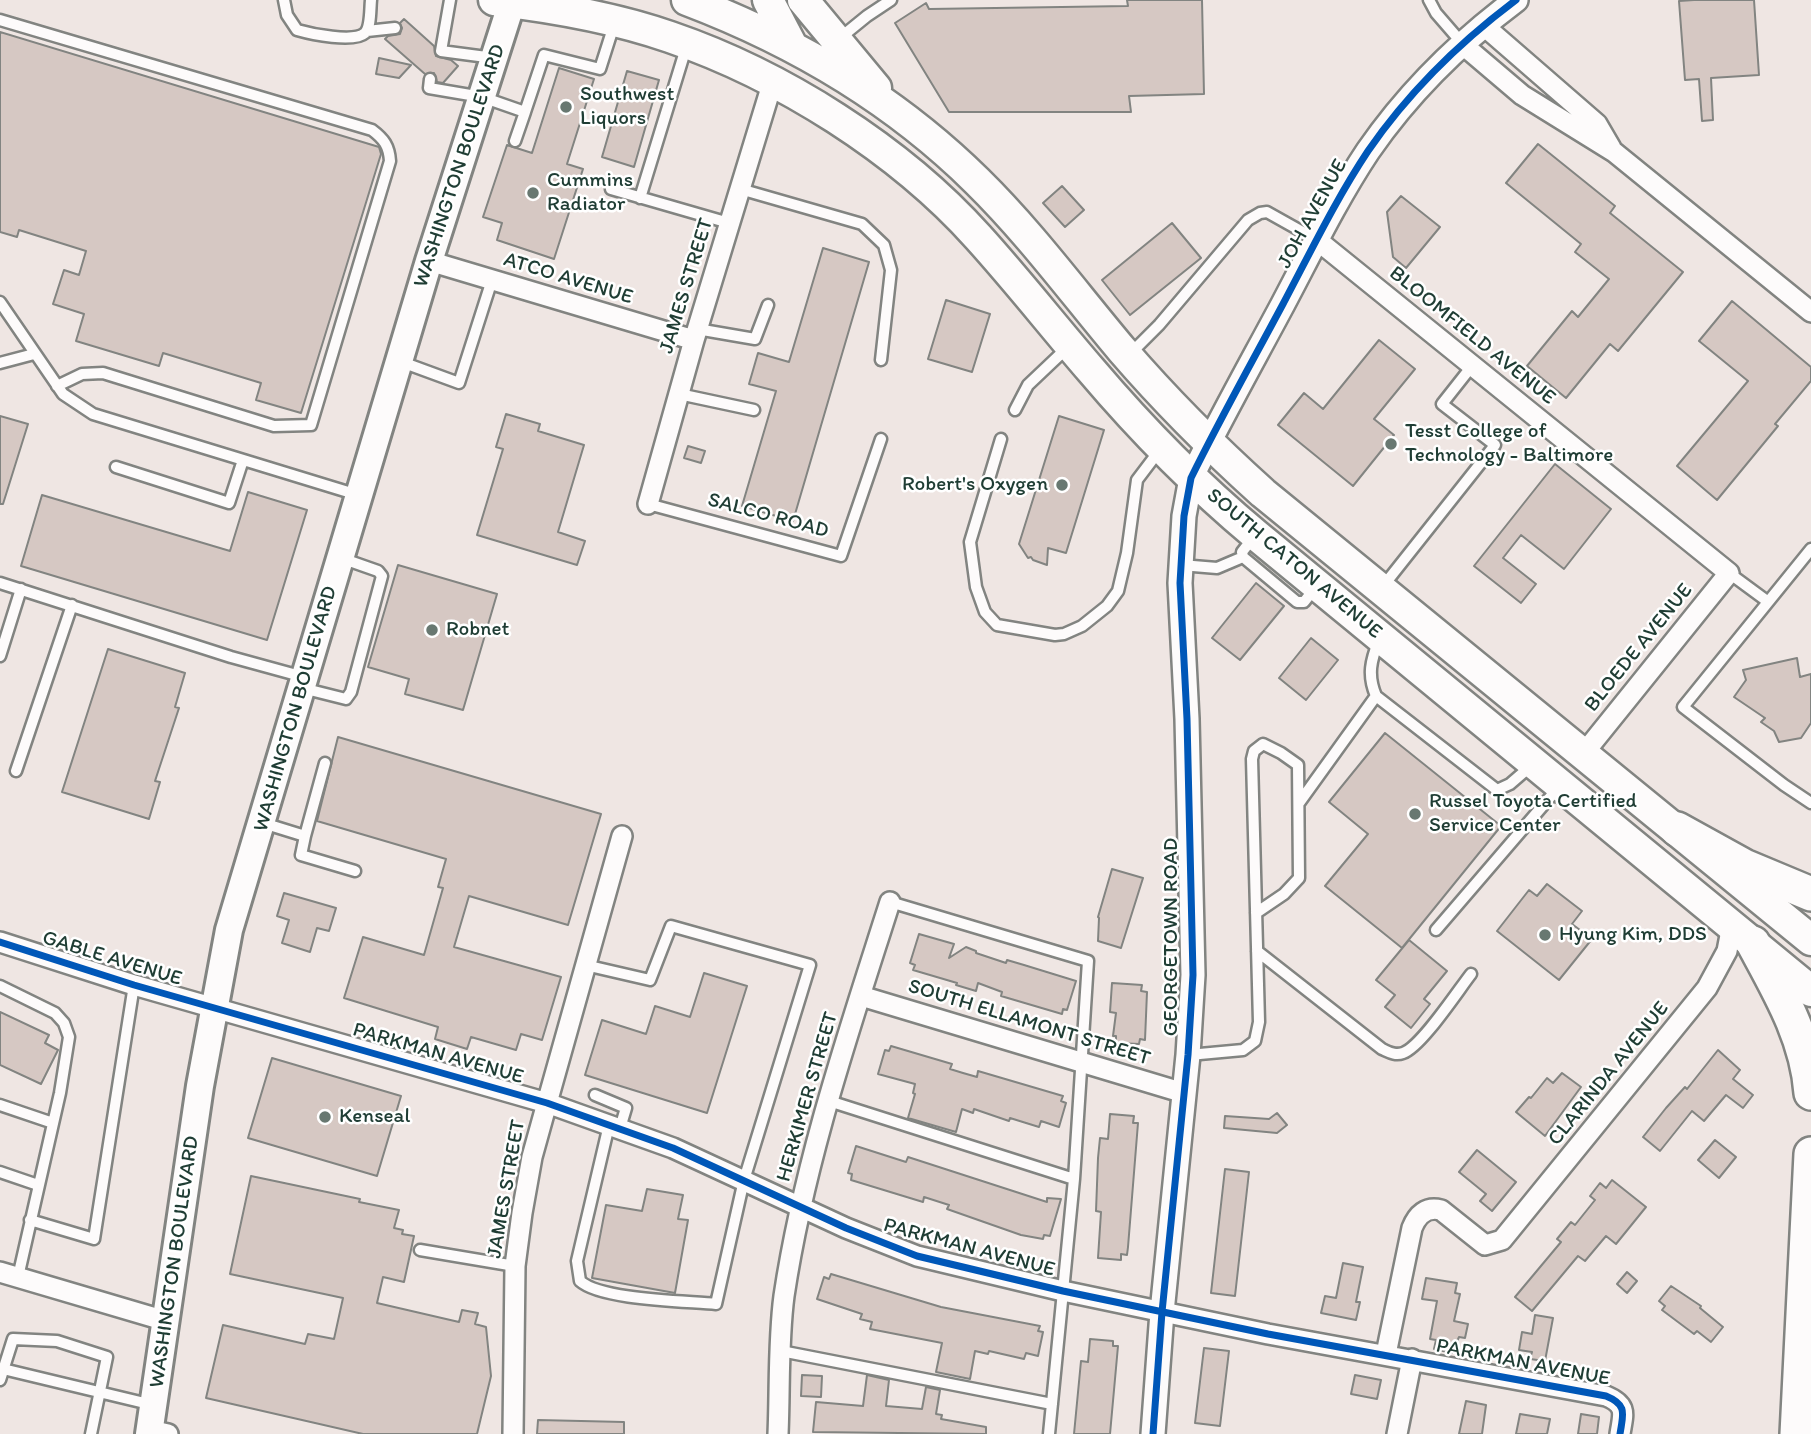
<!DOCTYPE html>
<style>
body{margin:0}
canvas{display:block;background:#efe6e3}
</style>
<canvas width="1811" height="1434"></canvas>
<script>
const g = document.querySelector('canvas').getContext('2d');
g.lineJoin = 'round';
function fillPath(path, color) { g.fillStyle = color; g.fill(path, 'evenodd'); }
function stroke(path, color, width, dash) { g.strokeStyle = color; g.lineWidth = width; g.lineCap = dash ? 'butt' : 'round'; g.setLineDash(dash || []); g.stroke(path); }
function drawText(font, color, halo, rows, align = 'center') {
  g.font = font + ' Itim,sans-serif'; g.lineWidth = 5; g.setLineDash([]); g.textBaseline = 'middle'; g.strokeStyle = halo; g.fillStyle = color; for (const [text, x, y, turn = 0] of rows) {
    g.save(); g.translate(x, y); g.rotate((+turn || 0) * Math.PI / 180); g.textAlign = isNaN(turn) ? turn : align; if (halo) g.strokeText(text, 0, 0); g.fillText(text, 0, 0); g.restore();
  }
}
const building = new Path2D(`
 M1127,0H1202L1204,94L1129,96L1131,112H949L895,23L926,3L929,9L1128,6Z
 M1694,0H1754L1759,75L1711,78L1713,120L1702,121L1699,79L1685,80L1679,1Z
 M404,19L434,46L436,56L451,60L458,66L443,83L437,82L434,73L425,74L385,39L388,36L400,34L402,28L400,23Z
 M0,32L379,147L381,154L301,413L256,400L261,383L163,353L159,366L76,341L84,314L53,304L64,270L79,275L86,251L19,230L17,237L0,232Z
 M379,58L411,65L399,78L376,74Z
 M559,68L594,79L567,164L583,169L554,259L497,240L502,223L483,217L507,145L532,153Z
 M627,71L659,80L634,167L602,157Z
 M1538,144L1615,206L1610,213L1683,272L1618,351L1610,344L1566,398L1527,366L1572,311L1578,317L1609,279L1575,252L1581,244L1506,183Z
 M1062,186L1084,210L1065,227L1043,203Z
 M1401,196L1440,227L1406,268L1393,257L1387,212Z
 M1172,223L1201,258L1130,315L1102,280Z
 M823,248L869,262L793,521L742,506L776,391L749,384L758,353L789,362Z
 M946,300L990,314L972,372L928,359Z
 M1732,301L1811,367V381L1775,424L1778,426L1717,500L1677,466L1748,381L1699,341Z
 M1379,340L1415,369L1374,419L1394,435L1353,486L1278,425L1304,393L1323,409Z
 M506,414L540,424L538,431L584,445L558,532L585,541L577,565L477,535L503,449L496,447Z
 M0,416L28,424L3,504H0Z
 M1059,416L1104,430L1066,553L1048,548L1047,565L1033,560L1031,557L1028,558L1019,544Z
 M688,446L705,451L701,463L684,458Z
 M1555,464L1611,509L1564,569L1521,535L1503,558L1536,584L1521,603L1474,566Z
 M248,492L307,510L267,640L21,566L42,495L230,551Z
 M398,565L497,594L463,710L405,694L409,679L368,667Z
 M1256,583L1284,606L1240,660L1212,638Z
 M1311,638L1338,660L1306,700L1279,678Z
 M108,649L185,673L175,707L179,708L155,781L160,782L149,819L62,792Z
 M1797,658L1800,677L1811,674V723L1801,738L1779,742L1774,731L1761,722L1765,718L1734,697L1746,680L1743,670Z
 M1385,733L1501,826L1402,948L1325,886L1368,834L1329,802Z
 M338,737L601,814L568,925L469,896L454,947L561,977L542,1040L521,1034L516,1050L471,1037L467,1049L435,1039L438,1027L344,998L363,937L424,955L443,888L438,887L446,859L317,821Z
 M1112,869L1143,878L1121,948L1098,941L1099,918L1098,917Z
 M1547,884L1582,911L1572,924L1592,939L1559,980L1497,931L1529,890L1537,896Z
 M284,893L336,908L329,931L317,928L310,952L282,943L289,920L277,916Z
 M919,934L954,944L949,958L966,947L976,951V953L1006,963L1007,960L1024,965L1076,981L1067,1010L1063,1009L1062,1014L1001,996L1002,992L978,983L976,991L956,985L957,983L913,970L915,965L910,963Z
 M1409,940L1447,971L1424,999L1430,1004L1411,1028L1385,1007L1395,995L1376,980Z
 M704,973L747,986L707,1113L585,1075L602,1020L646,1034L655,1006L690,1017Z
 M1112,983L1142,985L1141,991L1147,992L1145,1040L1140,1039L1139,1044L1116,1043V1036H1113L1116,1013L1110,1012Z
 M0,1012L49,1035L45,1043L58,1050L41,1084L0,1065Z
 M891,1046L952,1064L950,1069L963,1073L977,1077L978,1071L1063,1096L1061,1101L1066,1103L1059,1127L1041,1121L1039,1127L1010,1118L1009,1121L974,1109L973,1113L962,1109L956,1132L908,1118L915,1094L913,1093L915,1084L878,1074L885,1050L889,1051Z
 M1718,1050L1740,1070L1733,1079L1753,1095L1743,1108L1726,1095L1704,1121L1692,1111L1660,1151L1643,1137L1666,1108L1685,1087L1687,1089Z
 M272,1058L401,1096L377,1176L248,1138Z
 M1562,1073L1581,1087L1545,1136L1516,1112L1529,1097L1531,1098L1547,1078L1553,1083Z
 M1277,1113L1287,1125L1277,1133L1224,1128L1225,1116L1269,1119Z
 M1110,1114L1134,1116L1133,1123H1138L1128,1247L1127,1255L1121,1254V1260L1098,1258L1101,1212L1096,1211L1098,1158L1100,1138L1108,1139Z
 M1715,1140L1736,1157L1719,1178L1698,1160Z
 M856,1146L906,1162L908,1157L1047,1202V1198L1061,1199L1050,1236L1044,1235L1043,1239L1021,1235L947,1209L949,1205L924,1197L923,1202L851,1180L852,1174L848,1173Z
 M1477,1150L1516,1182L1492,1211L1480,1201L1486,1194L1459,1172Z
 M1225,1169L1249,1172L1235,1296L1211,1293Z
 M251,1176L360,1199L359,1202L399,1210L394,1228L403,1230L402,1234L414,1236L404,1282L383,1277L377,1303L459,1322L462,1310L478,1313L475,1324L486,1327L491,1376L477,1434H363L206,1398L223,1325L305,1344L308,1334L334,1339L343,1298L230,1274Z
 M1612,1180L1646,1207L1616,1244L1606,1236L1585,1261L1578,1256L1532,1311L1515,1297L1561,1242L1557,1239L1571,1222L1575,1225L1595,1200L1590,1196L1600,1183L1606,1188Z
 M647,1189L683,1195L678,1219L688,1220L675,1293L592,1278L606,1205L642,1211Z
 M1343,1263L1363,1267L1356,1302H1360L1356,1320L1321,1313L1325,1296L1336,1298Z
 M1627,1272L1637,1281L1627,1293L1617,1284Z
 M831,1274L941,1307L1040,1326L1038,1331L1043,1332L1038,1356L1026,1353L1024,1359L989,1351L988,1354L975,1351L970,1379L936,1372L942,1343L870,1329L872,1322L860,1319L862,1314L817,1299L824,1277L829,1279Z
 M1426,1278L1457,1283L1455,1293L1460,1294L1454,1321L1468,1324L1465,1338L1459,1337L1452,1353L1434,1349L1436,1340L1430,1339L1437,1301L1422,1299Z
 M1671,1286L1701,1306L1700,1308L1723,1327L1711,1342L1697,1331L1694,1334L1662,1310L1665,1306L1659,1301Z
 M1535,1315L1553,1318L1545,1361L1530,1359L1532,1352L1519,1350L1522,1332L1532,1334Z
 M1090,1339L1113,1341V1346H1118L1110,1434H1074L1081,1361L1088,1362Z
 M1204,1348L1229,1351L1220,1426L1195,1423Z
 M802,1375L822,1376L821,1397L801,1396Z
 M867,1375L889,1380L886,1406L922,1409L926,1387L940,1390L936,1414L942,1415L941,1419L986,1427V1434L813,1432L816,1402L863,1406Z
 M1355,1375L1381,1380L1377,1399L1351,1394Z
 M1466,1401L1486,1405L1482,1434H1459Z
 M1520,1414L1550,1419L1547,1434H1516Z
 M1581,1414L1599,1417L1597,1434H1578Z
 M538,1420L624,1422V1434H537Z`);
fillPath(building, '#d6c8c3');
stroke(building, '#828481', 2);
const service = new Path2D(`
 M284,0L287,15L297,30C311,34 354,43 365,33C371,27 370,9 371,0
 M450,0L441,51L494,58
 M1429,0L1436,13L1462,43
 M0,20L372,130C384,139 389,146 390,161L311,425L274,426L103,373L82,374L57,386
 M367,31L395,28
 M840,38L867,16L891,0
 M430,79L429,88L482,97L525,112L544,55L600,69L614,25
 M515,141L525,112
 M611,189L729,223
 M740,189L862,224L884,245L891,270L881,360
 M640,198L686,48
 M0,302L63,394L93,414L358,495
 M697,329L755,339L768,305
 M1129,355L1159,325L1248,220L1260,213L1267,212L1317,240
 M399,361L459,383L492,280
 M0,363L34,354
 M679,394L754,410
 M1015,410L1028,385L1067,348
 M1001,439L970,542L976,587L985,612L997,625L1055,635L1064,634L1082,626L1107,606L1118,591L1127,553L1137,480L1159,451
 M116,467L229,503L243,460
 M648,504L841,556L881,439
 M1253,538L1242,552L1243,557L1297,602H1304L1315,588
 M1811,549L1683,707L1784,785L1811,803
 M1181,565L1217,568L1243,557
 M1729,573L1767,601
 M0,583L231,657L304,677
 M1384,585L1495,445L1442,404L1472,366
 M1379,640C1371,660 1367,675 1376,696L1497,790L1510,784L1532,765
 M0,656L21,589
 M302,688L346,699L351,692L382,576L378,571L341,558
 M16,771L72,605
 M1299,803L1376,696
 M263,823L305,836L301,855L355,871
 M305,836L325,763
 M890,902L1088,961L1074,1179L1049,1434
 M1436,930L1558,788
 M1257,951L1382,1049C1389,1052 1395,1056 1403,1053C1421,1047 1457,992 1471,974
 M585,965L650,980L671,926L810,965L744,1180L716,1304C685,1301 601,1300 580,1281L577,1261L609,1125
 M0,986L55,1013L64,1023L69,1037L60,1093L18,1277
 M1189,1055L1243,1050L1255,1041L1259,1022L1252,759L1254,751L1263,744L1281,753L1298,765L1299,878L1284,894L1256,913
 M595,1095L626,1108L620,1128
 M829,1101L1074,1179
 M0,1105L53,1123
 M0,1172L38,1185
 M30,1220L94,1239L134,985
 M420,1250L515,1266
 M781,1351L1052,1404
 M3,1369L153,1405
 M0,1380L13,1339L57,1341L107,1357L91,1434`);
const minor = new Path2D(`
 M1483,25L1597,124L1611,148
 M1462,44L1522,95L1614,152L1811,312
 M1317,240L1729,573L1584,753
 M429,261L694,340
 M648,504L694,340L773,81
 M0,942L134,985L547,1103L673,1148L846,1228L917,1256L1063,1291L1268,1334L1606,1396C1628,1405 1623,1414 1620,1434
 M861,996L1184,1093
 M0,1272L166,1321
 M1386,1354L1412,1228C1417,1215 1426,1206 1441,1210L1485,1245L1502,1240L1707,988L1727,951L1732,925
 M150,1430L168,1434
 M513,1434L515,1266L522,1213L532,1157L547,1103L622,836
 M778,1434C780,1389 778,1341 784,1296C804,1162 849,1031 890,902
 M1397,1434L1412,1359`);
const tertiary = new Path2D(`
 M1153,1434L1162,1312L1188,1055L1193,975L1187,719L1180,583L1184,516L1191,478C1220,419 1252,362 1283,304C1310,253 1336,199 1368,151C1408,93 1460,42 1516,0`);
const secondary = new Path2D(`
 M149,1434L200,1086L229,930L429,261L512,2`);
const primary = new Path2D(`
 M494,0C553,7 613,17 670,37C781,75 899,149 978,237C1017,280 1053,326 1091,370C1141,429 1196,485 1256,535L1811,991
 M687,0C795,41 895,100 977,181C1030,233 1074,293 1122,350C1166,401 1213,448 1263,493L1811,940
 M768,0L792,46
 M803,0L876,88`);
const motorway = new Path2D(`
 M1677,829L1744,866L1811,894
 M1753,943C1779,991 1807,1038 1811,1093
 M1797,1434L1811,1154`);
stroke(service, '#828481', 15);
stroke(minor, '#828481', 24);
stroke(tertiary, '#828481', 28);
stroke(secondary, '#828481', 32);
stroke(primary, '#828481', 35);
stroke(motorway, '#828481', 38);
stroke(service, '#fdfbfb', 10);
stroke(minor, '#fdfbfb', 19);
stroke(tertiary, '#fdfbfb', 23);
stroke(secondary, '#fdfbfb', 26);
stroke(primary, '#fdfbfb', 30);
stroke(motorway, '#fdfbfb', 33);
stroke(new Path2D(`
 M0,942L134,985L547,1103L673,1148L846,1228L917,1256L1063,1291L1268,1334L1606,1396C1628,1405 1623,1414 1620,1434
 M1153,1434L1162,1312L1188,1055L1193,975L1187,719L1180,583L1184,516L1191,478C1220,419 1252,362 1283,304C1310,253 1336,199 1368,151C1408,93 1460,42 1516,0`), '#0057b8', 7);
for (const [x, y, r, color] of [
 [566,107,7,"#687871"],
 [533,193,7,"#687871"],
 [1391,444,7,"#687871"],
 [1062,485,7,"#687871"],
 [432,630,7,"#687871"],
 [1415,814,7,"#687871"],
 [1545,935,7,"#687871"],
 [325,1117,7,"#687871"]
]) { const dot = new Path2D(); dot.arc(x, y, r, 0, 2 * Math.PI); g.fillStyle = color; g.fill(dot); stroke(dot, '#fff', 2.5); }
drawText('21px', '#1f3d34', '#fff', [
 ["Southwest",580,95],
 ["Liquors",580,119],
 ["Cummins",547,181],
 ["Radiator",547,205],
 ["Tesst College of",1405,432],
 ["Technology - Baltimore",1405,456],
 ["Robert's Oxygen",1048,485,"right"],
 ["Robnet",446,630],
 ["Russel Toyota Certified",1429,802],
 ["Service Center",1429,826],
 ["Hyung Kim, DDS",1559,935],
 ["Kenseal",339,1117]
], 'left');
drawText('21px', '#1f3d34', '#fff', [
 ["WASHINGTON BOULEVARD",460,166,-72],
 ["JOH AVENUE",1313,214,-61],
 ["ATCO AVENUE",568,279,17],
 ["JAMES STREET",687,286,-73],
 ["BLOOMFIELD AVENUE",1472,336,39],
 ["SALCO ROAD",768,516,15],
 ["SOUTH CATON AVENUE",1294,564,40],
 ["BLOEDE AVENUE",1639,648,-51],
 ["WASHINGTON BOULEVARD",296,709,-74],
 ["GEORGETOWN ROAD",1172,937,-90],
 ["GABLE AVENUE",112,959,17],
 ["SOUTH ELLAMONT STREET",1029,1023,17],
 ["PARKMAN AVENUE",438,1054,16],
 ["CLARINDA AVENUE",1609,1074,-51],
 ["HERKIMER STREET",808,1097,-74],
 ["JAMES STREET",507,1189,-80],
 ["PARKMAN AVENUE",969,1248,15],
 ["WASHINGTON BOULEVARD",175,1262,-82],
 ["PARKMAN AVENUE",1523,1363,11]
]);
</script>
